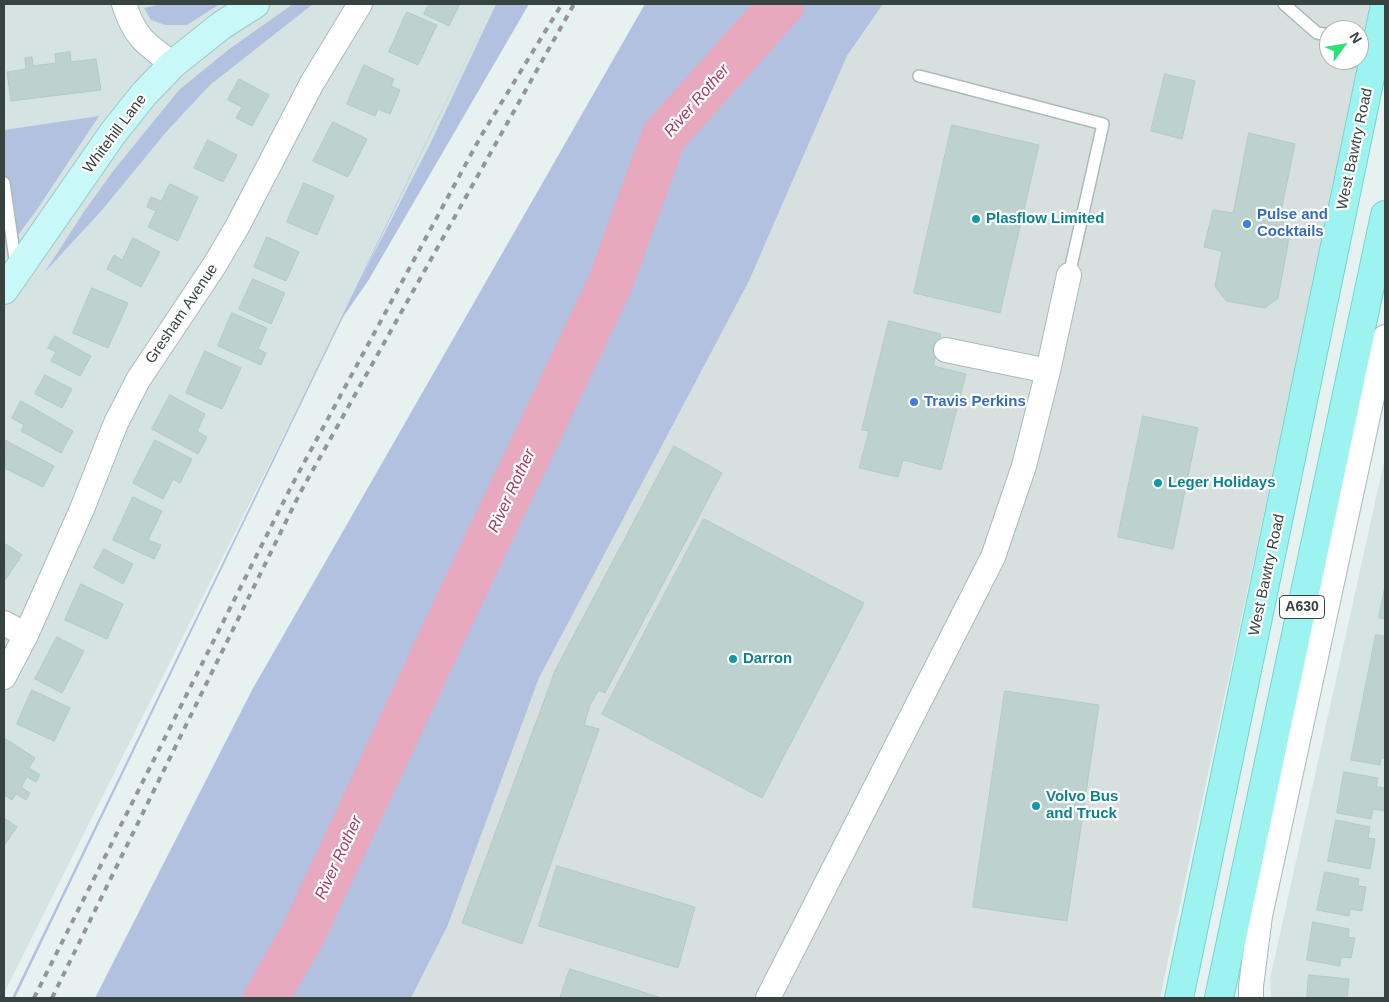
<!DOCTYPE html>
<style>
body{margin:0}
#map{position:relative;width:1389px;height:1002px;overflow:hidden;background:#e6f1f0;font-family:Helvetica,sans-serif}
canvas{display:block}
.frame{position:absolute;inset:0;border:5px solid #364341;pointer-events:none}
.north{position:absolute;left:1319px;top:20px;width:50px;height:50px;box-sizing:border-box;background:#fff;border:1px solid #afb4b3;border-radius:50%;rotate:58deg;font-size:14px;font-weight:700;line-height:20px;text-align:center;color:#364341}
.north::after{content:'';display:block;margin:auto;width:18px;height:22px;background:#2be374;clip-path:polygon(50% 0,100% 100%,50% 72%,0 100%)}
</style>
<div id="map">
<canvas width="1389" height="1002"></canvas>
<div class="frame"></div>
<div class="north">N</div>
</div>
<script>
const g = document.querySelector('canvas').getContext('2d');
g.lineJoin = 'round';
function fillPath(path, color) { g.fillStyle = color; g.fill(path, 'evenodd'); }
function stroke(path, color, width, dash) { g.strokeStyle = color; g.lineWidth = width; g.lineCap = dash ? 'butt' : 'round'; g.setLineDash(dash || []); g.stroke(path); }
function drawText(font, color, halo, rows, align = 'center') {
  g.font = font + ' Helvetica,sans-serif'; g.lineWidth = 4.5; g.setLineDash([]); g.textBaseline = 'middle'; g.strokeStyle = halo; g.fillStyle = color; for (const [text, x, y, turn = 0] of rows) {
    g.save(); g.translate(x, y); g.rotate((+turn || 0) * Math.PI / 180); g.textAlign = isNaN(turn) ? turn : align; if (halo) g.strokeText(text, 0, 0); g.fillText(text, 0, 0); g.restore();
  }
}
fillPath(new Path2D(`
 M4,4H496L430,144L4,993Z
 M1385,457V998H1271L1270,979Z`), '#d5e4e3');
fillPath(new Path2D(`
 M883,4H1373L1160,998H411L448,925L539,678L749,281L847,56ZM1329,30H1359V60H1329Z`), '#d8e0df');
fillPath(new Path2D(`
 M162,4H220L187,25H165L151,20L144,8Z
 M293,4H313L210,85L167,131L102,210L45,272L83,213L114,170L179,90L228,50Z
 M493,4L361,279L430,144L496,4H529L368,281L343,317L15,998H12Z
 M645,4H883L847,56L749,281L539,678L448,925L411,998H95L252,690Z
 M99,116L36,211L12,243L4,183V130Z`), '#b3c1e1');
stroke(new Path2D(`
 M266,998L303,934L459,600L609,286L664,136L782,4`), '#e8a8be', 45);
const building = new Path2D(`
 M429,4H460L449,26L424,14Z
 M407,12L437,25L418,65L389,52Z
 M70,52L71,62L96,59L101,90L11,101L7,72L26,69L25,58L32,57L33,66L56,63L55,54Z
 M364,65L394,79L391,86L400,90L390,114L378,109L375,116L347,104Z
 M1165,74L1195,81L1182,139L1151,131Z
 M239,79L269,95L252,126L236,118L242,107L228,100Z
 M333,122L367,139L348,177L313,161Z
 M952,125L1039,145L1000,313L914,293Z
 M1249,133L1295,144L1280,216L1290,233L1278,298L1265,308L1226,301L1215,286L1222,251L1204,247L1213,210L1233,213Z
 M208,140L237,155L223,182L194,168Z
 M304,183L334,196L317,235L287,222Z
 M170,184L198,197L178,241L148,227L156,211L147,207L151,197L161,201Z
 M267,237L299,252L286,281L254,267Z
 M133,238L160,252L141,287L107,269L114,255L122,260Z
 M253,279L285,293L271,324L239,309Z
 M92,288L128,303L108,348L73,333Z
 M232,313L267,328L258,349L266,353L261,365L218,346Z
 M889,321L941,334L933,366L966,374L941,470L903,460L898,477L859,468L869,431L862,430Z
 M55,336L91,356L80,376L51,361L56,352L48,348Z
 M205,351L241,368L222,409L186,393Z
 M45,375L72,389L62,408L35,394Z
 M170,395L205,414L197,431L207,437L198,454L152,429Z
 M21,401L73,431L61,453L21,431L24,425L12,418Z
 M1143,416L1198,428L1173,549L1118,537Z
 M5,440L54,466L43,487L4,468L5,462L4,461Z
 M155,440L192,459L180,483L173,479L163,499L133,483Z
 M674,446L722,473L605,693L599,690L590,705L584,725L599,729L522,944L462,923L555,671Z
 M133,497L162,511L148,540L161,545L154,559L113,540Z
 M704,519L864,603L762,798L602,714Z
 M6,544L22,555L5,580L4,547Z
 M104,549L133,564L123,584L94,568Z
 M81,584L123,604L107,639L65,620Z
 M1385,586V619L1379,618Z
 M1376,635L1385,636V758H1381L1380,765L1351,760Z
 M57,637L84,651L62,693L35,679Z
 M32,690L70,708L54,741L17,724Z
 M1005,691L1099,705L1067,921L973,907Z
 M4,738L35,758L29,768L40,775L36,782L27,777L21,787L30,793L26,800L16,794L12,800L4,795Z
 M1344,772L1378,778L1376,787L1385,788V811L1373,809L1371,819L1337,813Z
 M4,818L17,827L4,846Z
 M1336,820L1370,827L1368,838L1375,839L1370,869L1328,861Z
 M557,866L695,907L678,968L539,926Z
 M1325,872L1359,879L1358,886L1366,887L1362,911L1350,909L1349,916L1317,910Z
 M1313,922L1349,929L1348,937L1355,938L1351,958L1341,957L1340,966L1307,960Z
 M570,969L662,998H560Z
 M1309,975L1349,979L1347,998H1307Z`);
fillPath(building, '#bdd1ce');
stroke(building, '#b1cbc8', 1);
const service = new Path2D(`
 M1284,4L1317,33L1329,35
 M1359,40L1377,43
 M919,76L1103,124L1069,275
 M4,183L16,266`);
const minor = new Path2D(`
 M124,4C135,38 146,44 173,64
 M946,350L1048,371
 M4,623L26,635
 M4,677L26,635L82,509L116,423L138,380L214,266L237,227L312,83L360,4
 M768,998L993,557L1024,466L1048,371L1069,275
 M1251,998V986L1260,916L1385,337`);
const secondary = new Path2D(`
 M4,290L113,133L144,94L173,64L222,25L255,4`);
const primary = new Path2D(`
 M1179,998L1385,5
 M1219,998L1385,215`);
stroke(service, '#aabbba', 14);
stroke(minor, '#aabbba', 26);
stroke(secondary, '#98c9c8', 30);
stroke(primary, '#6fd6d1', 30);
stroke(service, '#fff', 11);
stroke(minor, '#fff', 24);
stroke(secondary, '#c9f8f8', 28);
stroke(primary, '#9df3f0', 28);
stroke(new Path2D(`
 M34,998L292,485L481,136L562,4
 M52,998L300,493L574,4`), '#959595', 4, [6, 6]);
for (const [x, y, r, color] of [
 [976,219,5,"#0f9aa8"],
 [1247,224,5,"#3f7fe0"],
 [914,402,5,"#3f7fe0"],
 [1158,483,5,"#0f9aa8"],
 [733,659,5,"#0f9aa8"],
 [1036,806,5,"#0f9aa8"]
]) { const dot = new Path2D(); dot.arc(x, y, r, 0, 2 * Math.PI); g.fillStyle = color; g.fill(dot); stroke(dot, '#fff', 2); }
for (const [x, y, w] of [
 [1302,607,45]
]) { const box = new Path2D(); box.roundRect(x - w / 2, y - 11.5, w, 23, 4); g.fillStyle = '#fff'; g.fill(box); stroke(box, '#364341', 1); }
drawText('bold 14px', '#364341', null, [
 ["A630",1302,607]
]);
drawText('15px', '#364341', '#fff', [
 ["Whitehill Lane",115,134,-53],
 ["West Bawtry Road",1355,149,-78],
 ["Gresham Avenue",182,314,-56],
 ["West Bawtry Road",1267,575,-78]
]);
drawText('bold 15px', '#366cbe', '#fff', [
 ["Pulse and",1257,215],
 ["Cocktails",1257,232],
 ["Travis Perkins",924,402]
], 'left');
drawText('bold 15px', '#0d838f', '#fff', [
 ["Plasflow Limited",986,219],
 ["Leger Holidays",1168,483],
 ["Darron",743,659],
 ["Volvo Bus",1046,797],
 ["and Truck",1046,814]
], 'left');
drawText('italic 16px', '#a33b5d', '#fff', [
 ["River Rother",697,101,-49],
 ["River Rother",512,491,-65],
 ["River Rother",339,858,-65]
]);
</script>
